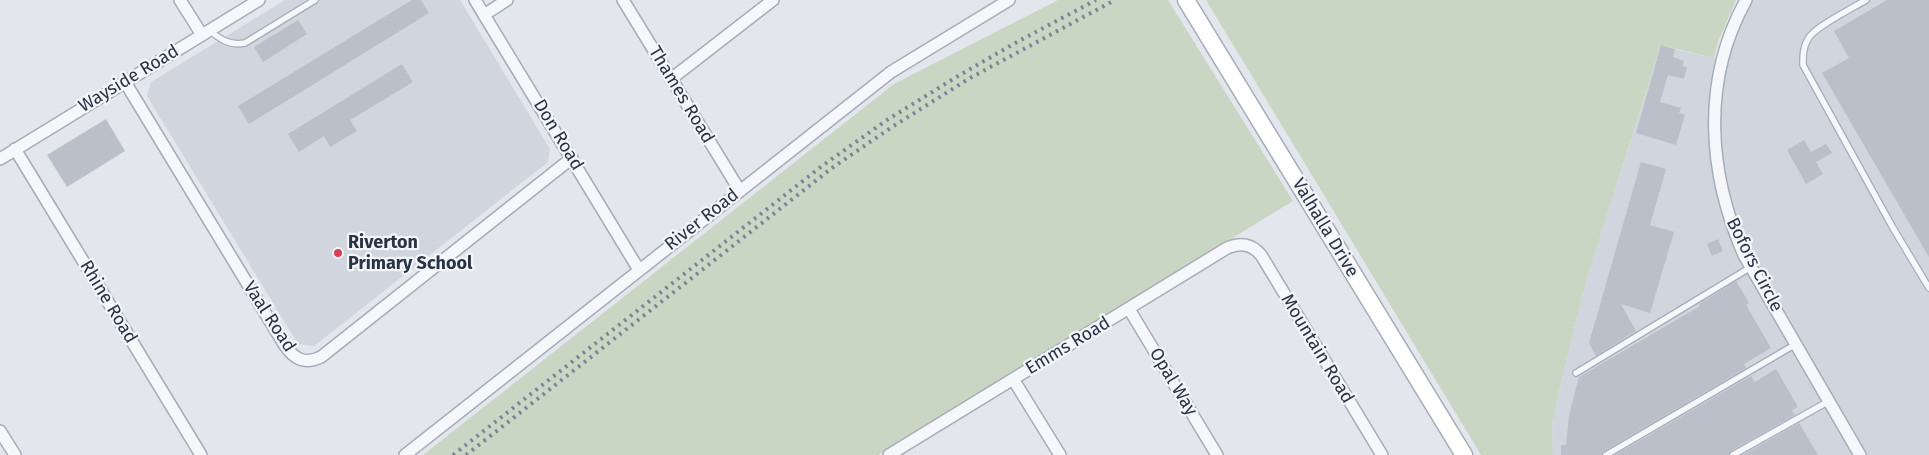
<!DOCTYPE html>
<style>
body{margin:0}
canvas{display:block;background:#e3e6ec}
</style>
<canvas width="1929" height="455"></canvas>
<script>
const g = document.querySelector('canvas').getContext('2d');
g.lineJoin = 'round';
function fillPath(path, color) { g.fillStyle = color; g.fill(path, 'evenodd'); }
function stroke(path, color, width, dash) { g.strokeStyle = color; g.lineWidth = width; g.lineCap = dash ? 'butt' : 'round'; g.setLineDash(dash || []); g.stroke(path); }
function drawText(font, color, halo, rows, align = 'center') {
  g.font = font + ' "Fira Sans",sans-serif'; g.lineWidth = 4.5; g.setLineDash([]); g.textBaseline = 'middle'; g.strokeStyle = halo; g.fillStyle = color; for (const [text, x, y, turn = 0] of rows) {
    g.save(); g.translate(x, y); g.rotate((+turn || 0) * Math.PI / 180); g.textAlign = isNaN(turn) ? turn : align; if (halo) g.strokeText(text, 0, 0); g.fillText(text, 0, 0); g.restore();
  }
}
fillPath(new Path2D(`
 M285,0H460L550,149L548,162L314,346L298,344L147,96L151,82Z
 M1746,0H1929V455H1553L1552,426L1565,365L1587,278L1661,46L1722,60Z`), '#d1d5de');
fillPath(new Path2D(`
 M1058,0H1168L1293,201L878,455H423L894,84Z
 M1206,0H1736L1718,42L1714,58L1661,45L1587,278L1565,365L1552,425L1553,455H1481Z`), '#c8d6c3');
fillPath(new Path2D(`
 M412,0H421L429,13L249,124L238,106Z
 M1887,0H1929V257L1822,73L1849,58L1834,31Z
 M298,20L307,34L263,62L254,47Z
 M1661,45L1675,49L1673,57L1684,61L1682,66L1687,67L1684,79L1668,75L1660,102L1681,108L1679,113L1685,115L1676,145L1636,133Z
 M402,64L413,82L350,120L357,131L330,147L324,136L299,152L288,134Z
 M106,119L125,151L67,187L47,155Z
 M1804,140L1811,152L1826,144L1832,153L1816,162L1823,174L1806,184L1787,150Z
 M1641,162L1666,169L1650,225L1674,232L1650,313L1621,304L1636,331L1596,356L1589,343Z
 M1718,239L1723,251L1712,256L1707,244Z
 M1736,281L1749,303L1746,305L1771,348L1744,364L1746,368L1604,451L1601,455H1561V445H1566L1569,415L1579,377L1700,306L1699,304Z
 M1776,369L1798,407L1792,410L1795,415L1731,451L1728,455H1615L1751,376L1755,382Z
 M1799,423L1818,455H1743Z`), '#babfca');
const service = new Path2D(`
 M1866,0C1853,8 1814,27 1808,39C1803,47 1803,56 1803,65L1893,228L1929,288
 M209,30C221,40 230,46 245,43L315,0
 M1576,373L1751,267
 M1606,455L1796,344
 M1733,455L1829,401`);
const minor = new Path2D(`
 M180,0L202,35
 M475,0L639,270
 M623,0L740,191
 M1746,0C1701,81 1708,173 1744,255L1860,455
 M484,15L507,0
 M671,79L773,0
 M125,82L284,344C294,359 304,365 321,357L572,158
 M15,149L201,455
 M0,159L259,0
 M1129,309L1217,455
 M1013,379L1060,455
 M0,431L15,455
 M405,455L891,72L1009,0
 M889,455L1227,248C1240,242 1252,244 1261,255L1382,455`);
const secondary = new Path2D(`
 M1186,0L1464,455`);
stroke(service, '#a7adb7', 8);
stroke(minor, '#a7adb7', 14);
stroke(secondary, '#a7adb7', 19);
stroke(service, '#f6f7fa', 5.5);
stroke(minor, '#f6f7fa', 11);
stroke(secondary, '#fff', 16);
stroke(new Path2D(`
 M453,455L822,166L887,120L958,76L1017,42L1096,0
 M466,455L832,168L892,127L970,78L1115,0`), '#7b8597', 4, [2.5, 5]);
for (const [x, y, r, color] of [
 [338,253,5,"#d74155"]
]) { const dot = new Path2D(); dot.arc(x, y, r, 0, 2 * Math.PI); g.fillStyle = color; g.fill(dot); stroke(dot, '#f3f5f9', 2); }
drawText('18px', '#293345', '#f3f5f9', [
 ["Wayside Road",129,79,-31],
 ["Thames Road",681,95,59],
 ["Don Road",558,135,59],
 ["River Road",702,220,-38],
 ["Valhalla Drive",1325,228,59],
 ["Bofors Circle",1754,265,63],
 ["Rhine Road",108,302,59],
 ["Vaal Road",269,317,57],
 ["Emms Road",1068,346,-31],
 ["Mountain Road",1317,349,59],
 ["Opal Way",1173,382,59]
]);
drawText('bold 18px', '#293345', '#f3f5f9', [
 ["Riverton",348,243],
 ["Primary School",348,264]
], 'left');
</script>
